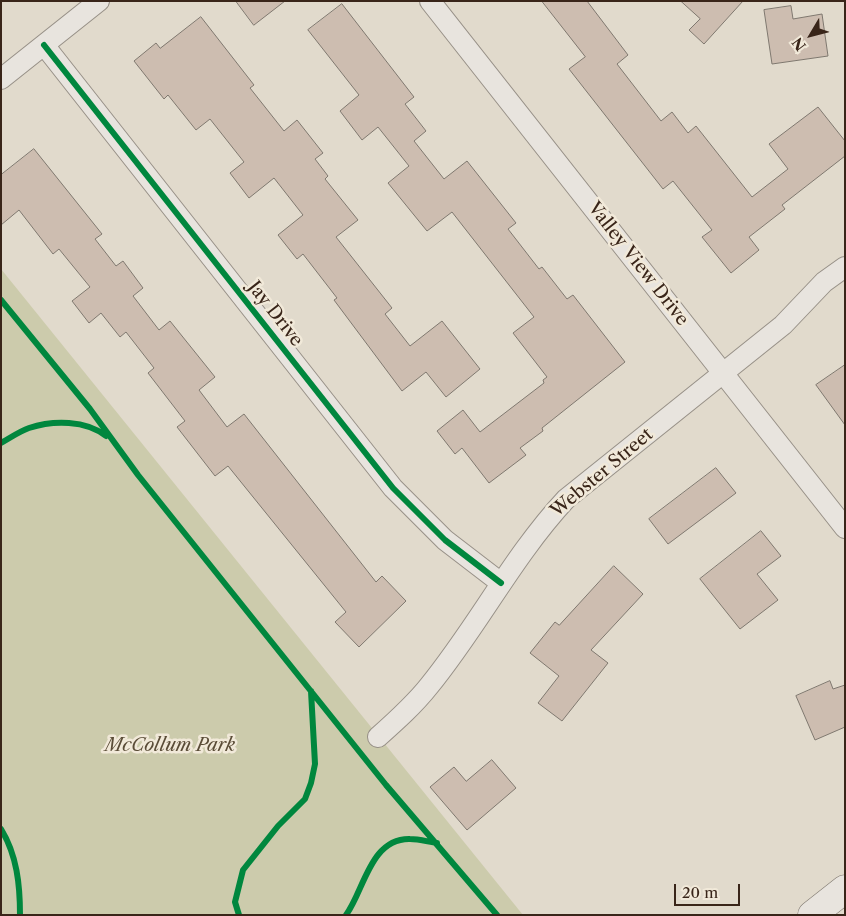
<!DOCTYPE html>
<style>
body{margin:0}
#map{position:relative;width:846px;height:916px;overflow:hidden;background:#e1dacc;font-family:"Libre Caslon Text",serif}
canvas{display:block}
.frame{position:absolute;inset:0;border:2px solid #392519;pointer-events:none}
.north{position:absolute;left:786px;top:10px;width:50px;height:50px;-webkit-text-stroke:4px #f1e9d9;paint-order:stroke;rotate:233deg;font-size:14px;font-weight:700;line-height:20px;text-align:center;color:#392519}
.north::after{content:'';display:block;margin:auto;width:18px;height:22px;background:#392519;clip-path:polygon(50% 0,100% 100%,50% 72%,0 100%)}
.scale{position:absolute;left:674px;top:884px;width:66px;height:22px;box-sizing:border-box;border:2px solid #392519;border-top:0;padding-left:6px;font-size:15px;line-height:18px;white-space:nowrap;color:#392519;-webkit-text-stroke:4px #f1e9d9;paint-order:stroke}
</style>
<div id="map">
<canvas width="846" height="916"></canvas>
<div class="frame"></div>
<div class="north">N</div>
<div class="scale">20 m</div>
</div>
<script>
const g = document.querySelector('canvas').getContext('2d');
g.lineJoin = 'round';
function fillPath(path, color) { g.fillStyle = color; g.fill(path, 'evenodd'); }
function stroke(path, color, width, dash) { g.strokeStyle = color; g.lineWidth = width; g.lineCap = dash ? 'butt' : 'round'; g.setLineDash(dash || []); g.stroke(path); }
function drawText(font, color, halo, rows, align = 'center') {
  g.font = font + ' "Libre Caslon Text",serif'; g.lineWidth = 5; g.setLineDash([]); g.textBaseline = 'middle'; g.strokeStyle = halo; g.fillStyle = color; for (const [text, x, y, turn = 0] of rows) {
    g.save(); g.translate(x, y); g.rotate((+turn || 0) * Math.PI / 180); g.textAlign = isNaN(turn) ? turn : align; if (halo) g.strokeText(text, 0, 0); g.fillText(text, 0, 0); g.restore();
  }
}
fillPath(new Path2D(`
 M1,269L523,915H1Z`), '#cccbac');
const building = new Path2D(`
 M236,1H285L254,25Z
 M542,1H587L628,55L617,64L661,121L672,112L688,133L696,126L752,197L788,169L769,144L818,107L845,141V156L782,205L785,209L749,237L759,250L731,273L702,237L712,230L673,181L663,189L569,69L585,57Z
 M681,1H743L704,44L689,30L700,19Z
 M342,4L414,97L405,104L426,131L414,141L444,179L467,161L516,223L508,229L539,269L542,267L567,299L573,295L625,362L542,428L543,431L520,448L526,455L489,483L462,448L455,454L437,431L463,410L480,432L544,383L543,380L547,377L513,333L534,317L452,212L427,231L388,183L409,166L378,127L362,140L340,111L359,95L308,30Z
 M791,6L793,19L822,14L828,56L772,64L764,10Z
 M201,17L254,85L250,88L284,131L297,120L323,153L315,159L328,176L325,179L358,220L336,237L392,308L385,314L410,346L442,321L480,369L446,397L426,372L402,391L334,300L337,298L303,254L297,259L278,235L303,215L274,178L249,198L230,173L244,162L210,119L196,130L168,95L164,99L134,61L156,43L160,48Z
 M34,149L102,234L95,239L116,266L123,261L143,288L133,296L159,330L170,321L215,377L199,390L227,427L244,414L376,582L382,576L406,601L359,647L335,622L346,612L228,466L215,476L177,427L185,421L148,373L154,368L126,332L120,337L101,313L89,323L72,301L90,287L59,249L53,254L19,210L1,225V175Z
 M845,365V425L816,385Z
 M716,468L736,493L668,544L649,519Z
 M761,531L781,556L757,574L778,600L740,629L700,579Z
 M614,566L643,594L591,650L608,663L562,721L538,703L559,676L530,653L555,622L559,625Z
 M830,681L833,689L845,685V727L815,740L796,696Z
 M492,760L516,788L467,830L430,787L454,767L466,781Z`);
fillPath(building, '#cdbdb0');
stroke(building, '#7f786f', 1);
const minor = new Path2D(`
 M430,1L845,528
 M44,45L393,488L445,540L501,583
 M1,79L99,1
 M378,737C396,721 414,705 429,686C478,626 513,556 566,499L783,325L824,282L845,267`);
const secondary = new Path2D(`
 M812,915L845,889`);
stroke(minor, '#979087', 22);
stroke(secondary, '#7f786f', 29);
stroke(minor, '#e8e4de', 20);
stroke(secondary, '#e8e4de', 28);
stroke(new Path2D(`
 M44,45L393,488L445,540L501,583
 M1,300L90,409L138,475L386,785L497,915
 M1,443C10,438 20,431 29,428C53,420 86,420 106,436
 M1,829C17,855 20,885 20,915
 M239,915L235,902L243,870L278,826L305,799L311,783L315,764L311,691
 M346,915C364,891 370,838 410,839C419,839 429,842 437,843`), '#00873e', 6);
drawText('18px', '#392519', '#f1e9d9', [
 ["Valley View Drive",638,264,52],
 ["Jay Drive",275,314,52],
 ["Webster Street",602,473,-40]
]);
drawText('italic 18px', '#5a4c37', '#f1e9d9', [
 ["McCollum Park",170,746]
]);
</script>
